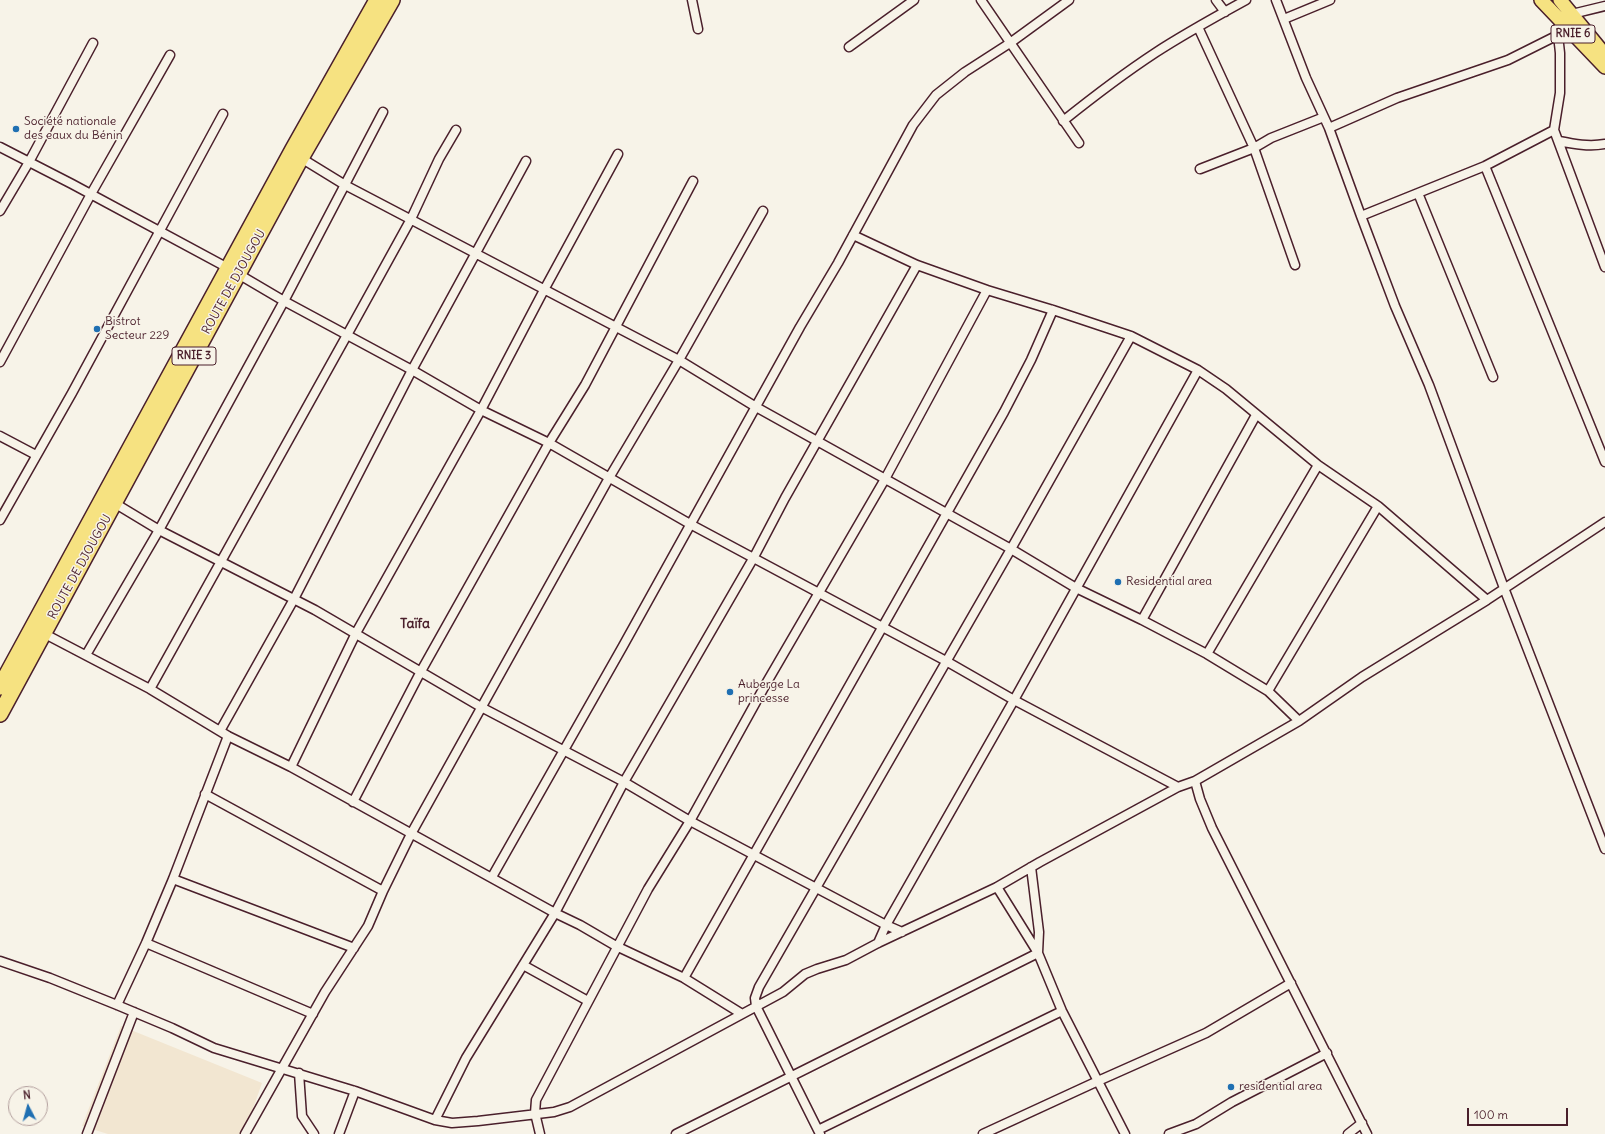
<!DOCTYPE html>
<meta charset="utf-8">
<style>
body{margin:0}
#map{position:relative;width:1605px;height:1134px;overflow:hidden;background:#f7f3e8;font-family:Delius,sans-serif}
canvas{display:block}
.north{position:absolute;left:8px;top:1086px;width:40px;height:40px;box-sizing:border-box;background:#f7f3e8;border:1px solid #b29e9c;border-radius:50%;rotate:354deg;font-size:11px;font-weight:700;line-height:16px;text-align:center;color:#4a1f2b}
.north::after{content:'';display:block;margin:auto;width:14px;height:18px;background:#1f6fb2;clip-path:polygon(50% 0,100% 100%,50% 72%,0 100%)}
.scale{position:absolute;left:1467px;top:1108px;width:101px;height:18px;box-sizing:border-box;border:2px solid #4a1f2b;border-top:0;padding-left:5px;font-size:12px;line-height:14px;white-space:nowrap;color:#4a1f2b;-webkit-text-stroke:3px #f7f3e8;paint-order:stroke}
</style>
<div id="map">
<canvas width="1605" height="1134"></canvas>
<div class="north">N</div>
<div class="scale">100 m</div>
</div>
<script>
const g = document.querySelector('canvas').getContext('2d');
g.lineJoin = 'round';
function fillPath(path, color) { g.fillStyle = color; g.fill(path, 'evenodd'); }
function stroke(path, color, width, dash) { g.strokeStyle = color; g.lineWidth = width; g.lineCap = dash ? 'butt' : 'round'; g.setLineDash(dash || []); g.stroke(path); }
function drawText(font, color, halo, rows, align = 'center') {
  g.font = font + ' Delius,sans-serif'; g.lineWidth = 3; g.setLineDash([]); g.textBaseline = 'middle'; g.strokeStyle = halo; g.fillStyle = color; for (const [text, x, y, turn = 0] of rows) {
    g.save(); g.translate(x, y); g.rotate((+turn || 0) * Math.PI / 180); g.textAlign = isNaN(turn) ? turn : align; if (halo) g.strokeText(text, 0, 0); g.fillText(text, 0, 0); g.restore();
  }
}
fillPath(new Path2D(`
 M121,1026L262,1083L244,1134H108L82,1126Z`), '#f2e6d1');
const street = new Path2D(`
 M692,0L698,29
 M981,0L1079,143
 M1216,0L1225,12
 M1276,0L1306,78L1329,128L1361,216L1395,306L1429,385L1504,588L1605,849
 M1572,14L1605,6
 M1284,19L1330,0
 M1198,27L1254,148L1295,265
 M1558,35L1560,53V93L1554,130L1605,267
 M849,47L914,0
 M1063,121C1093,97 1123,74 1155,53C1184,34 1215,17 1246,0
 M1329,128L1397,98L1508,60L1558,35L1560,20
 M1559,141C1574,144 1589,147 1605,144
 M0,147L72,184L228,268L284,301L412,370L481,410L549,443L690,524L946,661L1014,700L1178,787
 M301,158L345,185L679,360L756,407L1011,549L1076,588L1142,620L1207,654L1268,691L1299,721
 M1485,166L1605,462
 M1200,169L1254,148L1271,138L1324,117
 M1418,193L1493,377
 M0,211L29,162L93,43
 M1361,216L1485,166L1554,130
 M853,235L917,265L987,290
 M0,362L91,194L170,55
 M0,436L36,455
 M111,501L159,530L315,610L481,707L624,782L690,821L886,925L902,932
 M0,520L72,393L223,114
 M1142,620L1256,415
 M43,633L150,689L228,736L291,767L555,913L580,925L616,946L684,978L742,1014
 M1207,654L1318,465
 M86,655L159,530L284,301L383,112
 M150,689L347,335L411,219L439,159L456,130
 M1268,691L1378,506
 M220,731L294,599L412,370L526,161
 M291,767L356,633L481,410L544,290L618,154
 M1195,781L1200,799L1212,828L1367,1134
 M205,794L383,891
 M353,802L420,673L549,443L585,385L693,181
 M492,877L623,646L800,327L838,263L913,125L936,95L965,72L1010,43L1069,0
 M173,879L354,948
 M997,887L1038,953L1062,1011L1125,1134
 M146,943L313,1014
 M878,943L886,925L1014,700L1198,370
 M0,961L50,978L117,1005L172,1028L214,1048L355,1091L435,1120L452,1123L478,1121L554,1112L570,1107L783,992L805,974L817,969L846,960L878,943L997,887L1040,862L1178,787L1195,781L1299,721L1362,677L1487,600L1605,522
 M523,965L588,1001
 M684,978L1004,412L1031,360L1053,310
 M117,1005L146,943L173,879L228,736
 M299,1073L302,1116L314,1134
 M435,1120L466,1058L555,913L624,782L754,557L785,498L917,265
 M818,1130L1062,1011
 M87,1134L134,1012
 M245,1134L325,992L368,926L383,891L411,834L609,478L679,360L763,211
 M339,1134L355,1091
 M540,1134L535,1113L536,1100L648,889L690,821L767,682L885,479L987,290L1053,310L1131,336L1198,370L1226,389L1318,465L1378,506L1487,600
 M676,1134L1038,953L1039,932L1031,867
 M820,1134L756,1006L755,998L759,987L1011,549L1131,336
 M983,1134L1098,1081L1206,1033L1291,983
 M1169,1134L1196,1124L1232,1102L1327,1053
 M1348,1134L1362,1123`);
const primary = new Path2D(`
 M1541,0L1605,67
 M1560,0L1605,55`);
const highway = new Path2D(`
 M0,687L293,149L377,0
 M0,714L301,158L392,0`);
stroke(street, '#4a1f2b', 11);
stroke(primary, '#4a1f2b', 16);
stroke(highway, '#4a1f2b', 18);
stroke(street, '#f7f3e8', 8);
stroke(primary, '#f6e281', 13);
stroke(highway, '#f6e281', 15);
for (const [x, y, r, color] of [
 [16,129,4,"#1f6fb2"],
 [97,329,4,"#1f6fb2"],
 [1118,582,4,"#1f6fb2"],
 [730,692,4,"#1f6fb2"],
 [1231,1087,4,"#1f6fb2"]
]) { const dot = new Path2D(); dot.arc(x, y, r, 0, 2 * Math.PI); g.fillStyle = color; g.fill(dot); stroke(dot, '#f7f3e8', 1.5); }
for (const [x, y, w] of [
 [1573,34,44],
 [194,356,44]
]) { const box = new Path2D(); box.roundRect(x - w / 2, y - 9, w, 18, 3); g.fillStyle = '#f7f3e8'; g.fill(box); stroke(box, '#4a1f2b', 1); }
drawText('bold 11px', '#4a1f2b', null, [
 ["RNIE 6",1573,34],
 ["RNIE 3",194,356]
]);
drawText('12px', '#4a1f2b', '#f7f3e8', [
 ["Société nationale",24,122],
 ["des eaux du Bénin",24,136],
 ["Bistrot",105,322],
 ["Secteur 229",105,336],
 ["Residential area",1126,582],
 ["Auberge La",738,685],
 ["princesse",738,699],
 ["residential area",1239,1087]
], 'left');
drawText('12px', '#4a1f2b', '#f7f3e8', [
 ["ROUTE DE DJOUGOU",234,282,-61],
 ["ROUTE DE DJOUGOU",80,567,-61]
]);
drawText('bold 14px', '#4a1f2b', '#f7f3e8', [
 ["Taïfa",415,624]
]);
</script>
